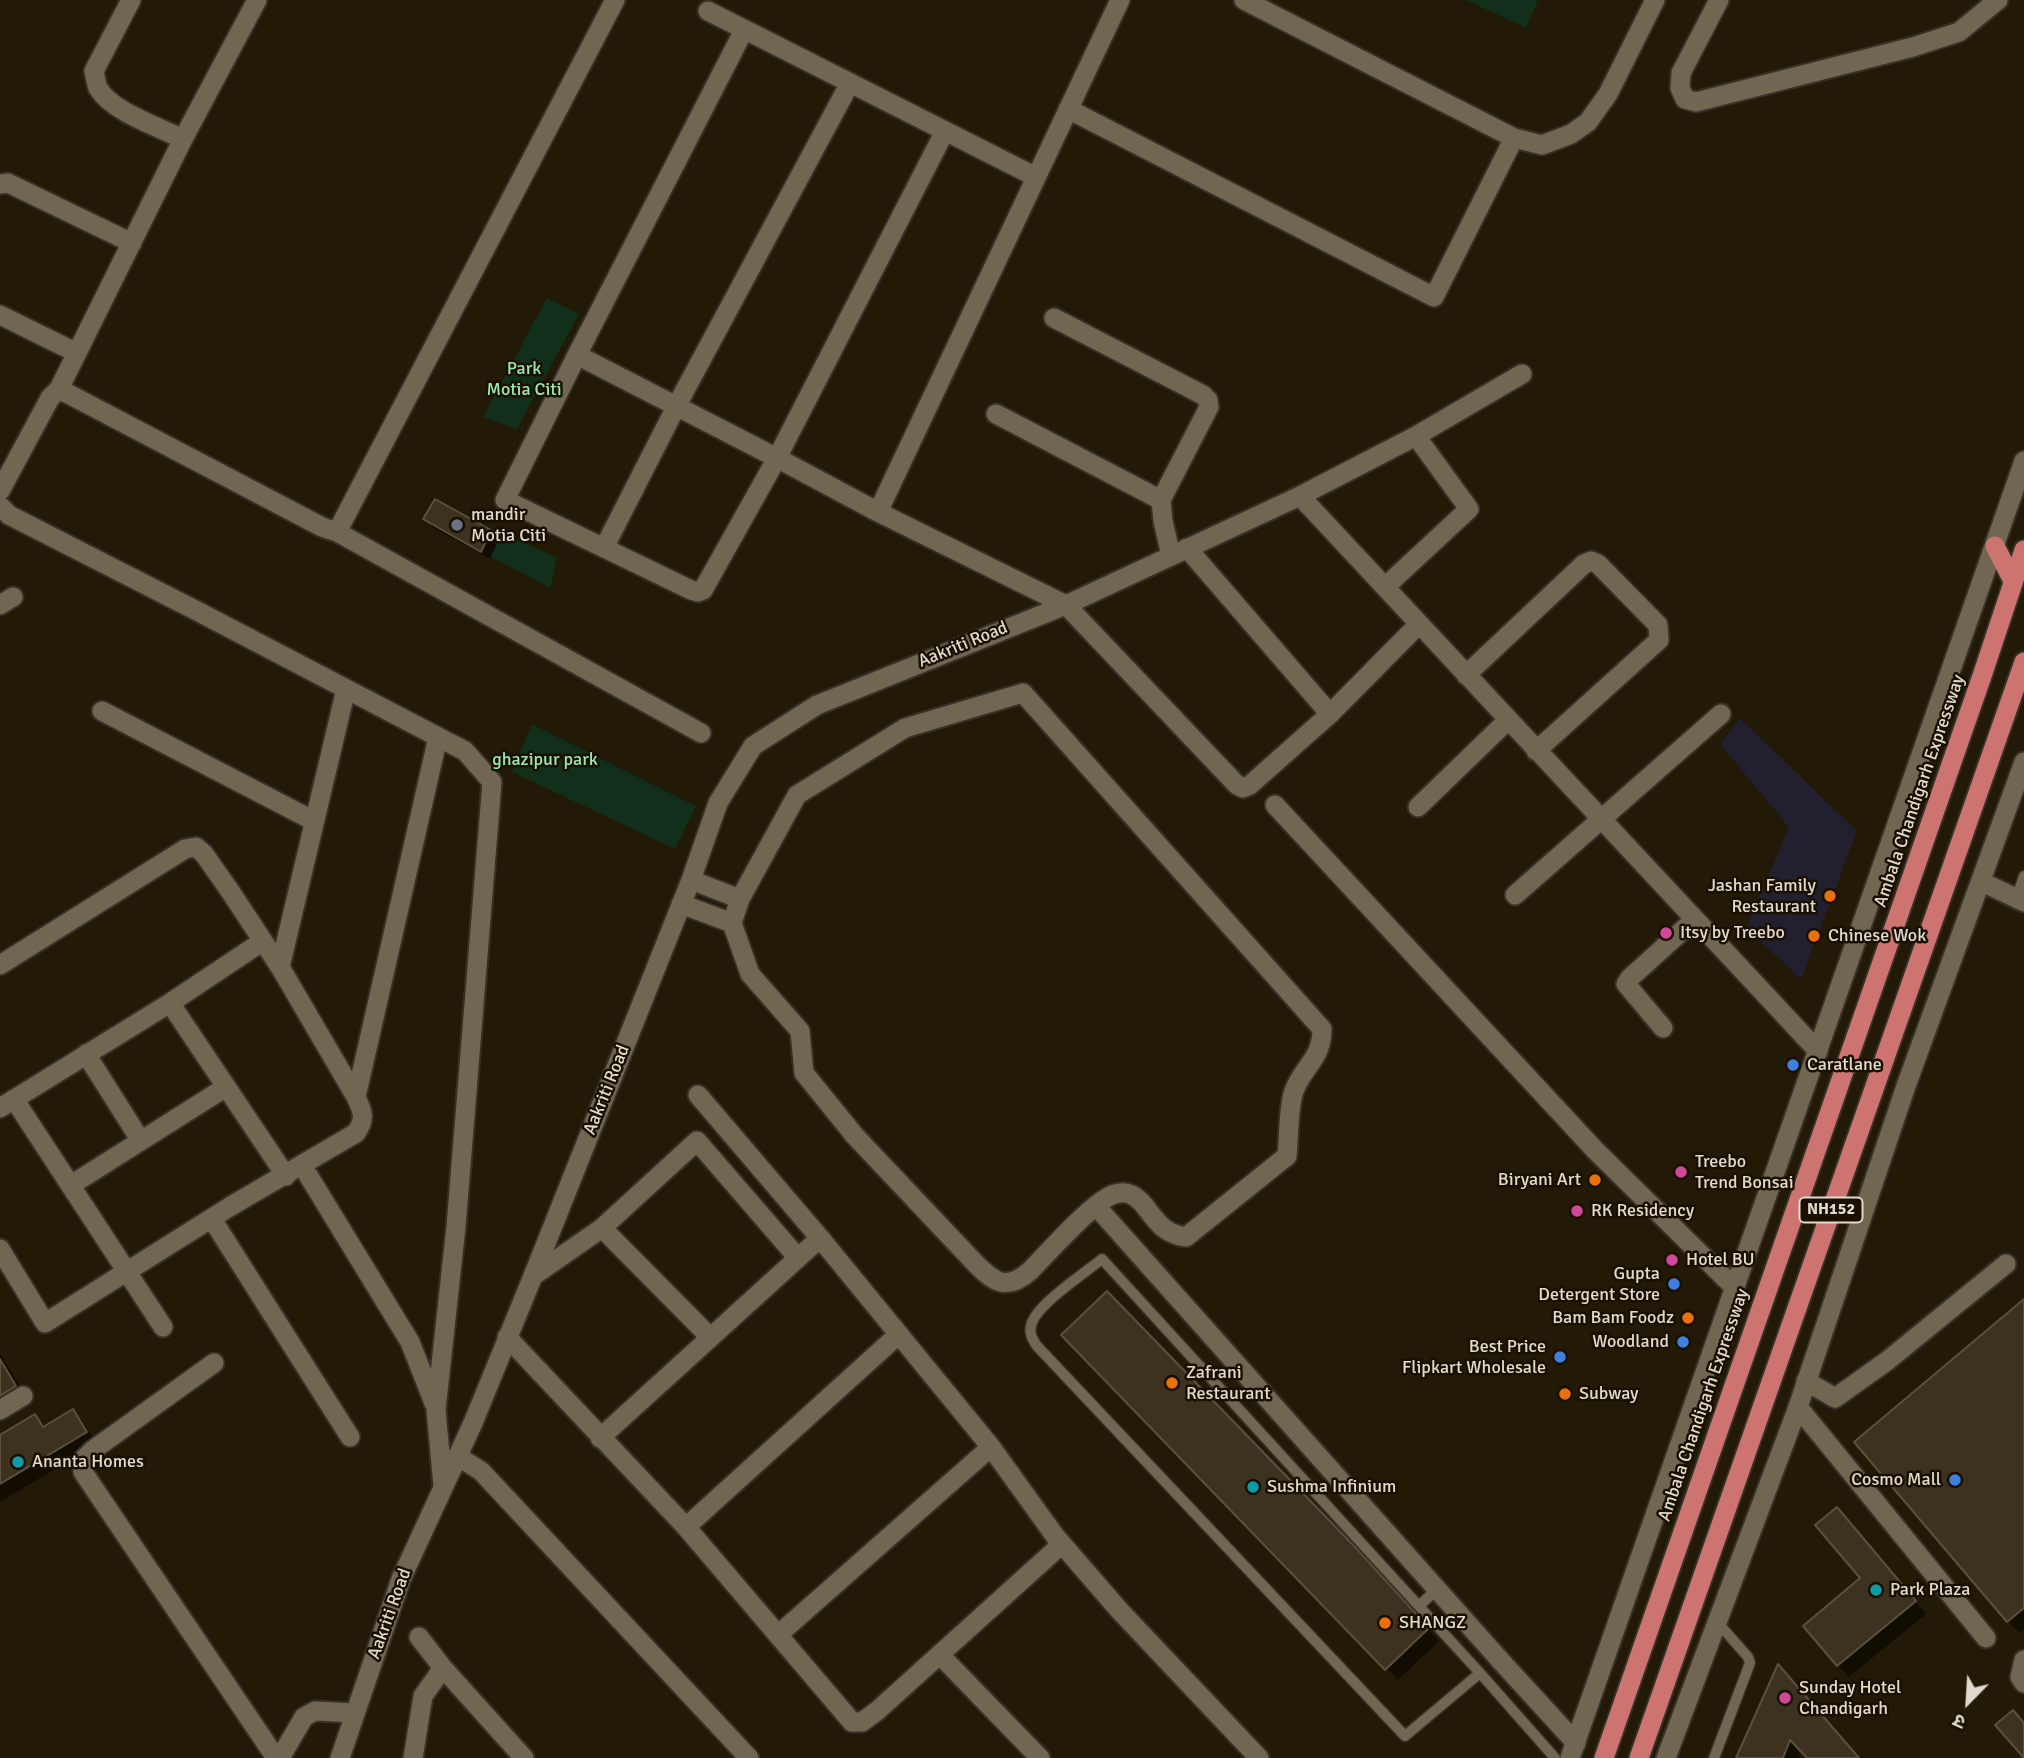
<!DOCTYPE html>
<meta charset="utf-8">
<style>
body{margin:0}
#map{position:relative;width:2024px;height:1758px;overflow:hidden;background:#221907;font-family:Signika,"Noto Sans Devanagari",sans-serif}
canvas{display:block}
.north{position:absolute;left:1933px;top:1667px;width:70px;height:70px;-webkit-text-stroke:5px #191001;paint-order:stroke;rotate:204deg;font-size:19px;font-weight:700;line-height:28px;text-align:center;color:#e1dacf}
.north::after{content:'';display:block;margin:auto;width:24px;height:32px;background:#e1dacf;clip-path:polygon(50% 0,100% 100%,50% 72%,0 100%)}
</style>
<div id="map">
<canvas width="2024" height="1758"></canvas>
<div class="north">उ</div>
</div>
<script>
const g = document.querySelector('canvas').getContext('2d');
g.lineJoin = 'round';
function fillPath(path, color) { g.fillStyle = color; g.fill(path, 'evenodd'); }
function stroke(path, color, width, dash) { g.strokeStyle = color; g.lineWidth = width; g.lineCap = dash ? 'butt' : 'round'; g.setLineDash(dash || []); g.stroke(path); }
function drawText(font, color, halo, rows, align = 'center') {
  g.font = font + ' Signika,sans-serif'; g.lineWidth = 5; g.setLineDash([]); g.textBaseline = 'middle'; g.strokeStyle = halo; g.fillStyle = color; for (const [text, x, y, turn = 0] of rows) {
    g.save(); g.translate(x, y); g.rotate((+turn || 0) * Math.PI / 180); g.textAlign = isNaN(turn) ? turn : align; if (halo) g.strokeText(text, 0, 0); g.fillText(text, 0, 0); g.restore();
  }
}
fillPath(new Path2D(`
 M1740,718L1857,831L1801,979L1746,928L1789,827L1720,744Z`), '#221f2f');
fillPath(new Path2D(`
 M1466,0H1538L1526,28Z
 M547,298L579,314L517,429L483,417Z
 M502,532L557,558L550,588L490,556Z
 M532,724L696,806L675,849L512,772Z`), '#112f1a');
fillPath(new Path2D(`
 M425,519L490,531L499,540L490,559L434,528Z
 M2024,1301V1629L2019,1633L2008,1621Z
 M1063,1335L1366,1561L1439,1641L1398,1680Z
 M0,1353L27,1398L0,1414Z
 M73,1411L84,1423L97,1444L0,1502V1437L35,1416L46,1427Z
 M1837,1509L1926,1614L1849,1677L1838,1665L1862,1579Z
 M1779,1667L1858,1758H1809L1802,1750L1799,1758H1738Z`), '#0007');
const building = new Path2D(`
 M435,499L491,530L481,552L423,519Z
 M1107,1291L1355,1547L1429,1628L1385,1670L1061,1335Z
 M2024,1299V1608L2007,1622L1854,1442Z
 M0,1359L16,1386L0,1396Z
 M73,1409L87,1432L0,1484V1435L35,1414L43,1427Z
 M1837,1507L1916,1601L1837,1666L1803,1626L1860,1578L1815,1525Z
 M1778,1664L1859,1758H1807L1790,1740L1783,1758H1736Z
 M2013,1710L2024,1723V1758L1995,1725Z`);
fillPath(building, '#3c321f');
stroke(building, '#5b503c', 2);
const service = new Path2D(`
 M2016,899L2024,876
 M1419,1606L1437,1589
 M1480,1673L1102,1259C1085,1273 1034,1306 1031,1326C1029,1334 1033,1340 1037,1346L1405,1736L1480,1673L1555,1758
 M1714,1758L1750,1663L1748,1657L1718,1623`);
const minor = new Path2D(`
 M131,0L94,71C95,76 96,83 98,88C112,112 159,127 183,139
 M1120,0L878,512L1066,605L1300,496L1416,436L1522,374
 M1244,0L1514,138L1542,145L1571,134L1588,122L1608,94L1655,0
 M1719,0L1681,73L1680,88L1685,99L1696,102L1913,47L1959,32L1998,0
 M708,11L1036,177
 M1068,109L1434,297L1514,138
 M0,184L8,183L132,243
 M0,315L77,353
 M1054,318L1203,395L1208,400L1209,407L1161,500L1163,521L1171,556
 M577,355L505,500L691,590L698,592L703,590L777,458L577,355L744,30
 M59,389L183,139L257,0
 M996,414L1161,500
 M0,491L50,398L59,389L322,527L337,532L615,0
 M1300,496L1818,1051
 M0,506L9,515L197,611L465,751L492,782L456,1227L436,1410L443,1486
 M878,512L777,458L945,131
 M337,532L701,733
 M604,548L677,405L850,83
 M1187,548L1330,714
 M1385,587L1469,509L1416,436
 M0,605L13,597
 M1466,675L1584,564L1591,561L1598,564L1658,625L1659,640L1536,751
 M346,689L280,967L356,1097
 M1023,693L1322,1029C1322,1061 1301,1067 1293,1094C1288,1114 1289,1136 1287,1156L1186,1237C1164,1234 1156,1221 1144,1205C1136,1196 1128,1190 1115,1194C1095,1199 1047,1254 1030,1271C1007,1291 995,1283 976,1264L855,1136L804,1073L800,1031L750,974L732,923L740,899L797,795L905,728Z
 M102,711L314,821
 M1275,805L1595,1150L1734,1287
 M1418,807L1508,720
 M691,880L740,899
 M1982,882L2024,902
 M1515,895L1721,714
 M681,904L732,923
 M0,965L185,849L196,847L204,854L230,891L280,967
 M170,1003L286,1176
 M1663,1028L1626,984L1630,978L1694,920
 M86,1054L141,1141
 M698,1095L820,1238L991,1447L1055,1536L1120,1611L1259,1758
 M14,1099L163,1327
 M0,1108L170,1003L263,941
 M308,1175L410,1342L434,1403
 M71,1185L226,1087
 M1096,1206L1500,1660L1576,1743
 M212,1219L350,1437
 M602,1228L710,1337
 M0,1249L45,1323L231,1206L356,1133C366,1119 363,1112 356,1097L438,737
 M533,1276L602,1228L697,1141L798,1258
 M507,1337L686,1527L852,1722H862L877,1711L1062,1544
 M214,1363L93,1450L82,1461L83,1472L276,1758
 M1806,1381L1835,1398L1887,1361L2006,1264
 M1798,1407L1986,1638
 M0,1410L23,1396
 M600,1438L820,1238
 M457,1456L481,1471L749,1758
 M686,1527L899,1334
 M779,1634L991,1447
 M419,1637L443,1668L524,1758
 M940,1655L1040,1758
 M2024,1660L2020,1677L2024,1683
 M280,1758L304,1717L315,1711L355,1713
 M340,1758L401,1579L473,1423L533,1276L691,880L718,803L753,746L817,705L1066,605L1237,785L1243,788L1250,785L1330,714L1419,624
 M413,1758L423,1696L443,1668`);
const tertiary = new Path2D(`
 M1570,1758L2024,461
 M1666,1758L1798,1407L1906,1086L2024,762`);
const trunk = new Path2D(`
 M1995,546L2013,581
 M1604,1758L1982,676L2024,550
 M1639,1758L2024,662`);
stroke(service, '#373029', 13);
stroke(minor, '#373029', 23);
stroke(tertiary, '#373029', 23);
stroke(trunk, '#373029', 23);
stroke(service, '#716651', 10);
stroke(minor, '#716651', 19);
stroke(tertiary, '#716651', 19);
stroke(trunk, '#ce7470', 19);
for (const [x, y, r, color] of [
 [457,525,7,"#6b7280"],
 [1830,896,7,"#e8710a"],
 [1666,933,7,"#d1479c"],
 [1814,936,7,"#e8710a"],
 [1793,1065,7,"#3f7fe0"],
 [1681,1172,7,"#d1479c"],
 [1595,1180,7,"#e8710a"],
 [1577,1211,7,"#d1479c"],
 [1672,1260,7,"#d1479c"],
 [1674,1284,7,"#3f7fe0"],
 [1688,1318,7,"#e8710a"],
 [1683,1342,7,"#3f7fe0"],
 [1560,1357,7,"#3f7fe0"],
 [1172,1383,7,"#e8710a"],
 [1565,1394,7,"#e8710a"],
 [18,1462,7,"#0f9aa8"],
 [1955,1480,7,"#3f7fe0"],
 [1253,1487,7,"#0f9aa8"],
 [1876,1590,7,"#0f9aa8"],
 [1385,1623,7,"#e8710a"],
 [1785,1698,7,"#d1479c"]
]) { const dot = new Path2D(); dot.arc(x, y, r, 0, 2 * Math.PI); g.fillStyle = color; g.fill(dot); stroke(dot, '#191001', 2.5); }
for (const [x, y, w] of [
 [1831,1210,63]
]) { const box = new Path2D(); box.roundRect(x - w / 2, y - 12.5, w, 25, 5); g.fillStyle = '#191001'; g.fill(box); stroke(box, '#e1dacf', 2); }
drawText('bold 16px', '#e1dacf', null, [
 ["NH152",1831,1210]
]);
drawText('18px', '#9be9af', '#191001', [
 ["Park",524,369],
 ["Motia Citi",524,390],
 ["ghazipur park",545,760]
]);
drawText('18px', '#e1dacf', '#191001', [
 ["mandir",471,515],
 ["Motia Citi",471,536],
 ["Jashan Family",1816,886,"right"],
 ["Restaurant",1816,907,"right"],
 ["Itsy by Treebo",1680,933],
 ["Chinese Wok",1828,936],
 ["Caratlane",1807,1065],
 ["Treebo",1695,1162],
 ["Trend Bonsai",1695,1183],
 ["Biryani Art",1581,1180,"right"],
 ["RK Residency",1591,1211],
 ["Hotel BU",1686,1260],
 ["Gupta",1660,1274,"right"],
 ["Detergent Store",1660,1295,"right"],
 ["Bam Bam Foodz",1674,1318,"right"],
 ["Woodland",1669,1342,"right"],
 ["Best Price",1546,1347,"right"],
 ["Flipkart Wholesale",1546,1368,"right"],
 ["Zafrani",1186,1373],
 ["Restaurant",1186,1394],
 ["Subway",1579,1394],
 ["Ananta Homes",32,1462],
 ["Cosmo Mall",1941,1480,"right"],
 ["Sushma Infinium",1267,1487],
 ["Park Plaza",1890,1590],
 ["SHANGZ",1399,1623],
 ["Sunday Hotel",1799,1688],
 ["Chandigarh",1799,1709]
], 'left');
drawText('18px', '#e1dacf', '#191001', [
 ["Aakriti Road",963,645,-22],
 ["Ambala Chandigarh Expressway",1920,791,-71],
 ["Aakriti Road",607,1090,-68],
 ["Ambala Chandigarh Expressway",1704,1405,-71],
 ["Aakriti Road",390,1614,-70]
]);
</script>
